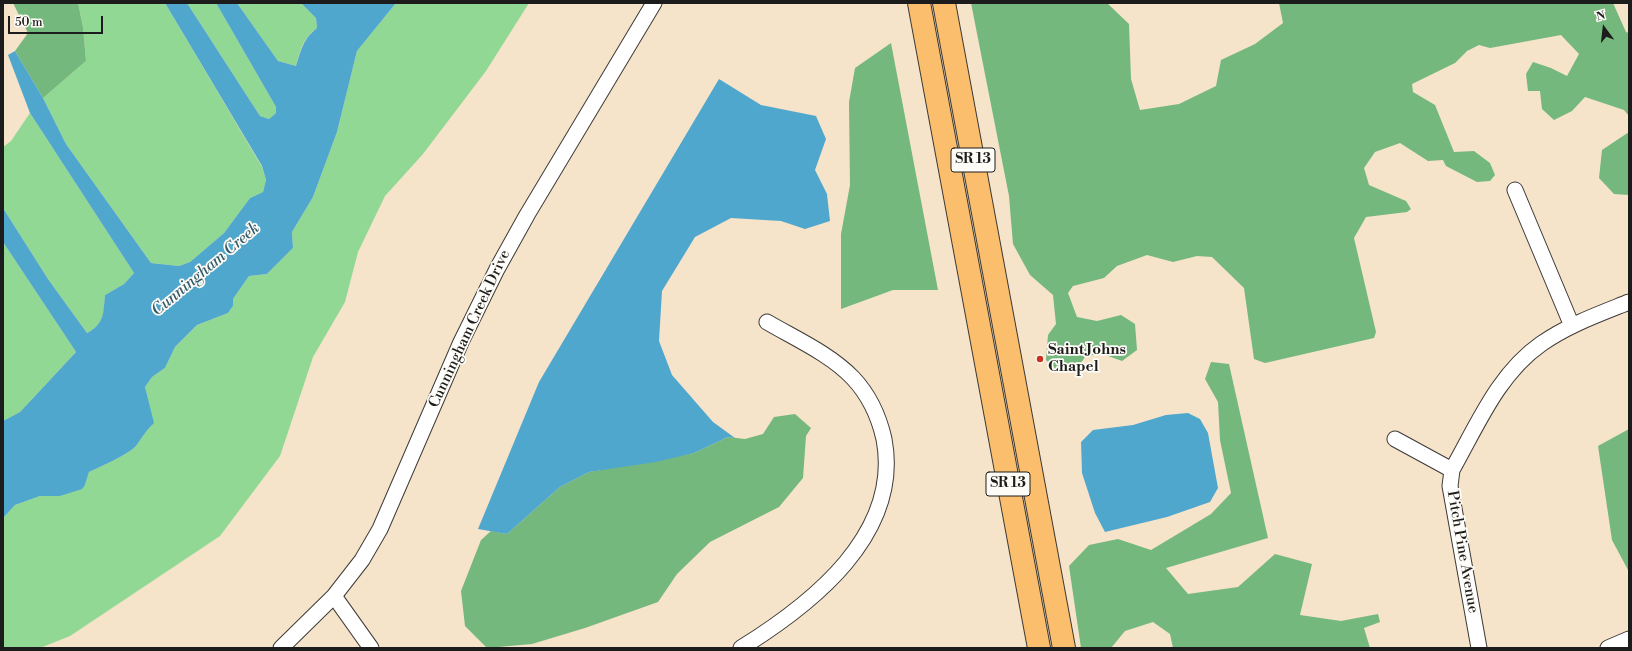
<!DOCTYPE html>
<style>
body{margin:0}
#map{position:relative;width:1632px;height:651px;overflow:hidden;background:#f5e3ca;font-family:"Libre Bodoni",serif}
canvas{display:block}
.frame{position:absolute;inset:0;border:4px solid #1c1c1c;pointer-events:none}
.north{position:absolute;left:1584px;top:8px;width:40px;height:40px;-webkit-text-stroke:3px #fdfcf7;paint-order:stroke;rotate:345deg;font-size:11px;font-weight:700;line-height:16px;text-align:center;color:#1c1c1c}
.north::after{content:'';display:block;margin:auto;width:14px;height:18px;background:#1c1c1c;clip-path:polygon(50% 0,100% 100%,50% 72%,0 100%)}
.scale{position:absolute;left:8px;top:16px;width:95px;height:18px;box-sizing:border-box;border:2px solid #1c1c1c;border-top:0;padding-left:5px;font-size:12px;line-height:14px;white-space:nowrap;color:#1c1c1c;-webkit-text-stroke:3px #fdfcf7;paint-order:stroke}
</style>
<div id="map">
<canvas width="1632" height="651"></canvas>
<div class="frame"></div>
<div class="north">N</div>
<div class="scale">50 m</div>
</div>
<script>
const g = document.querySelector('canvas').getContext('2d');
g.lineJoin = 'round';
function fillPath(path, color) { g.fillStyle = color; g.fill(path, 'evenodd'); }
function stroke(path, color, width, dash) { g.strokeStyle = color; g.lineWidth = width; g.lineCap = dash ? 'butt' : 'round'; g.setLineDash(dash || []); g.stroke(path); }
function drawText(font, color, halo, rows, align = 'center') {
  g.font = font + ' "Libre Bodoni",serif'; g.lineWidth = 3.5; g.setLineDash([]); g.textBaseline = 'middle'; g.strokeStyle = halo; g.fillStyle = color; for (const [text, x, y, turn = 0] of rows) {
    g.save(); g.translate(x, y); g.rotate((+turn || 0) * Math.PI / 180); g.textAlign = isNaN(turn) ? turn : align; if (halo) g.strokeText(text, 0, 0); g.fillText(text, 0, 0); g.restore();
  }
}
fillPath(new Path2D(`
 M78,3H165L262,167L266,180L263,192L250,198L224,233L190,262L179,266L151,263L66,144L43,98L86,61L83,27Z
 M187,3H216L276,107V113L269,119L260,116Z
 M237,3H301L316,18L317,28C303,38 300,50 296,66L278,61Z
 M396,3H529L486,71L423,154L385,196L358,252L345,302L313,357L280,456L220,536L70,636L40,648H3V518L15,505L40,496H60L85,485L89,472C100,467 129,454 136,446C142,438 146,430 153,423L145,387L152,377L165,368L175,347L197,325L228,313L233,306V299L249,276L267,274L293,248L292,232L313,197L337,132L357,51Z
 M30,113L134,273L124,284L105,295C103,316 106,322 87,333L48,279L3,208V147L11,141Z
 M3,242L76,352L20,412L3,421Z`), '#90d893');
fillPath(new Path2D(`
 M13,3H78L83,27L86,61L43,98L15,51L28,33Z
 M971,3H1107L1129,24L1131,79L1140,110L1179,104L1216,86L1221,60L1255,44L1283,23L1279,3H1613L1626,32L1629,33V116L1624,110L1585,97L1572,111L1554,120L1542,109L1540,91H1528L1526,74L1533,62L1551,68L1567,76L1579,54L1561,35L1490,48L1479,45L1467,51L1455,63L1412,84L1413,92L1435,105L1454,152L1474,151L1490,163L1495,175L1490,181L1477,182L1446,166L1443,160L1428,161L1400,143L1375,152L1364,168L1369,185L1406,201L1411,209L1407,212L1366,217L1354,238L1376,332L1374,338L1265,363L1254,359L1244,288L1212,257L1197,256L1173,262L1147,255L1117,266L1104,278L1073,286L1068,293L1077,317L1097,321L1121,315L1135,324L1137,350L1122,361L1100,353L1085,357L1076,370H1057L1046,360L1048,335L1056,324L1053,295L1030,275L1013,244L1009,196Z
 M891,43L938,290H893L841,309V234L850,185L849,102L855,68Z
 M1629,132V195L1614,194L1599,178L1602,150Z
 M1211,362L1229,364L1268,538L1166,568L1188,594L1238,587L1275,554L1312,564L1300,615L1341,621L1378,614L1380,622L1364,628L1370,648H1173L1170,634L1153,622L1125,631L1111,648H1081L1069,566L1089,545L1118,539L1151,550L1211,514L1231,493L1220,440L1218,402L1205,379Z
 M795,414L811,428L806,436L803,478L779,507L710,542L677,574L658,602L585,628L532,644L487,648L465,626L461,591L481,540L491,531L507,534L560,487L589,472L694,453L728,437L745,439L763,434L774,417Z
 M1629,429V570H1628L1612,540L1598,446Z`), '#74b87d');
fillPath(new Path2D(`
 M165,3H187L260,116L269,119L276,113V107L216,3H237L278,61L296,66C301,50 303,39 317,28L316,18L301,3H396L357,51L337,132L313,197L292,232L293,248L267,274L249,276L233,299V306L228,313L197,325L175,347L165,368L152,377L145,387L154,423C146,430 142,438 136,446C129,454 100,467 89,472L85,485L82,489L60,496H40L15,505L3,518V421L20,412L76,352L3,242V208L48,279L87,333C105,323 103,314 105,295L124,284L134,273L30,113L8,55L15,51L43,98L66,144L151,263L179,266L190,262L224,233L250,198L263,192L266,180L262,166Z
 M719,79L761,105L816,116L826,139L815,170L827,194L830,221L805,229L781,221L731,218L695,237L662,291L659,341L672,375L713,422L735,438L728,437L694,453L656,462L589,472L560,487L507,534L478,529L539,382Z
 M1188,413L1200,419L1208,433L1218,488L1210,502L1167,517L1105,532L1095,513L1082,473L1081,442L1093,430L1133,425L1166,415Z`), '#50a7cd');
const minor = new Path2D(`
 M1515,190L1572,326
 M1395,439L1452,470
 M334,596L371,648
 M281,648L334,596L362,560L380,529L461,342L497,269L527,215L654,3
 M741,648C812,604 902,534 884,439C879,417 869,395 853,378C830,354 796,339 767,322
 M1479,648L1450,486L1452,470C1477,426 1498,374 1541,344C1568,325 1599,314 1629,302
 M1608,648L1629,639`);
const primary = new Path2D(`
 M919,3L1039,648
 M944,3L1064,648`);
stroke(minor, '#3d3a36', 17);
stroke(primary, '#3d3a36', 24);
stroke(minor, '#fff', 15);
stroke(primary, '#fabe6d', 22);
for (const [x, y, r, color] of [
 [1040,359,4,"#c8321e"]
]) { const dot = new Path2D(); dot.arc(x, y, r, 0, 2 * Math.PI); g.fillStyle = color; g.fill(dot); stroke(dot, '#fdfcf7', 1.5); }
for (const [x, y, w] of [
 [973,160,44],
 [1008,484,44]
]) { const box = new Path2D(); box.roundRect(x - w / 2, y - 12, w, 24, 3); g.fillStyle = '#fdfcf7'; g.fill(box); stroke(box, '#1c1c1c', 1); }
drawText('bold 14px', '#1c1c1c', null, [
 ["SR 13",973,160],
 ["SR 13",1008,484]
]);
drawText('15px', '#1c1c1c', '#fdfcf7', [
 ["Cunningham Creek Drive",470,329,-65],
 ["Pitch Pine Avenue",1462,552,80]
]);
drawText('bold 15px', '#1c1c1c', '#fdfcf7', [
 ["Saint Johns",1048,350],
 ["Chapel",1048,367]
], 'left');
drawText('italic 16px', '#335b6c', '#fdfcf7', [
 ["Cunningham Creek",206,270,-40]
]);
</script>
